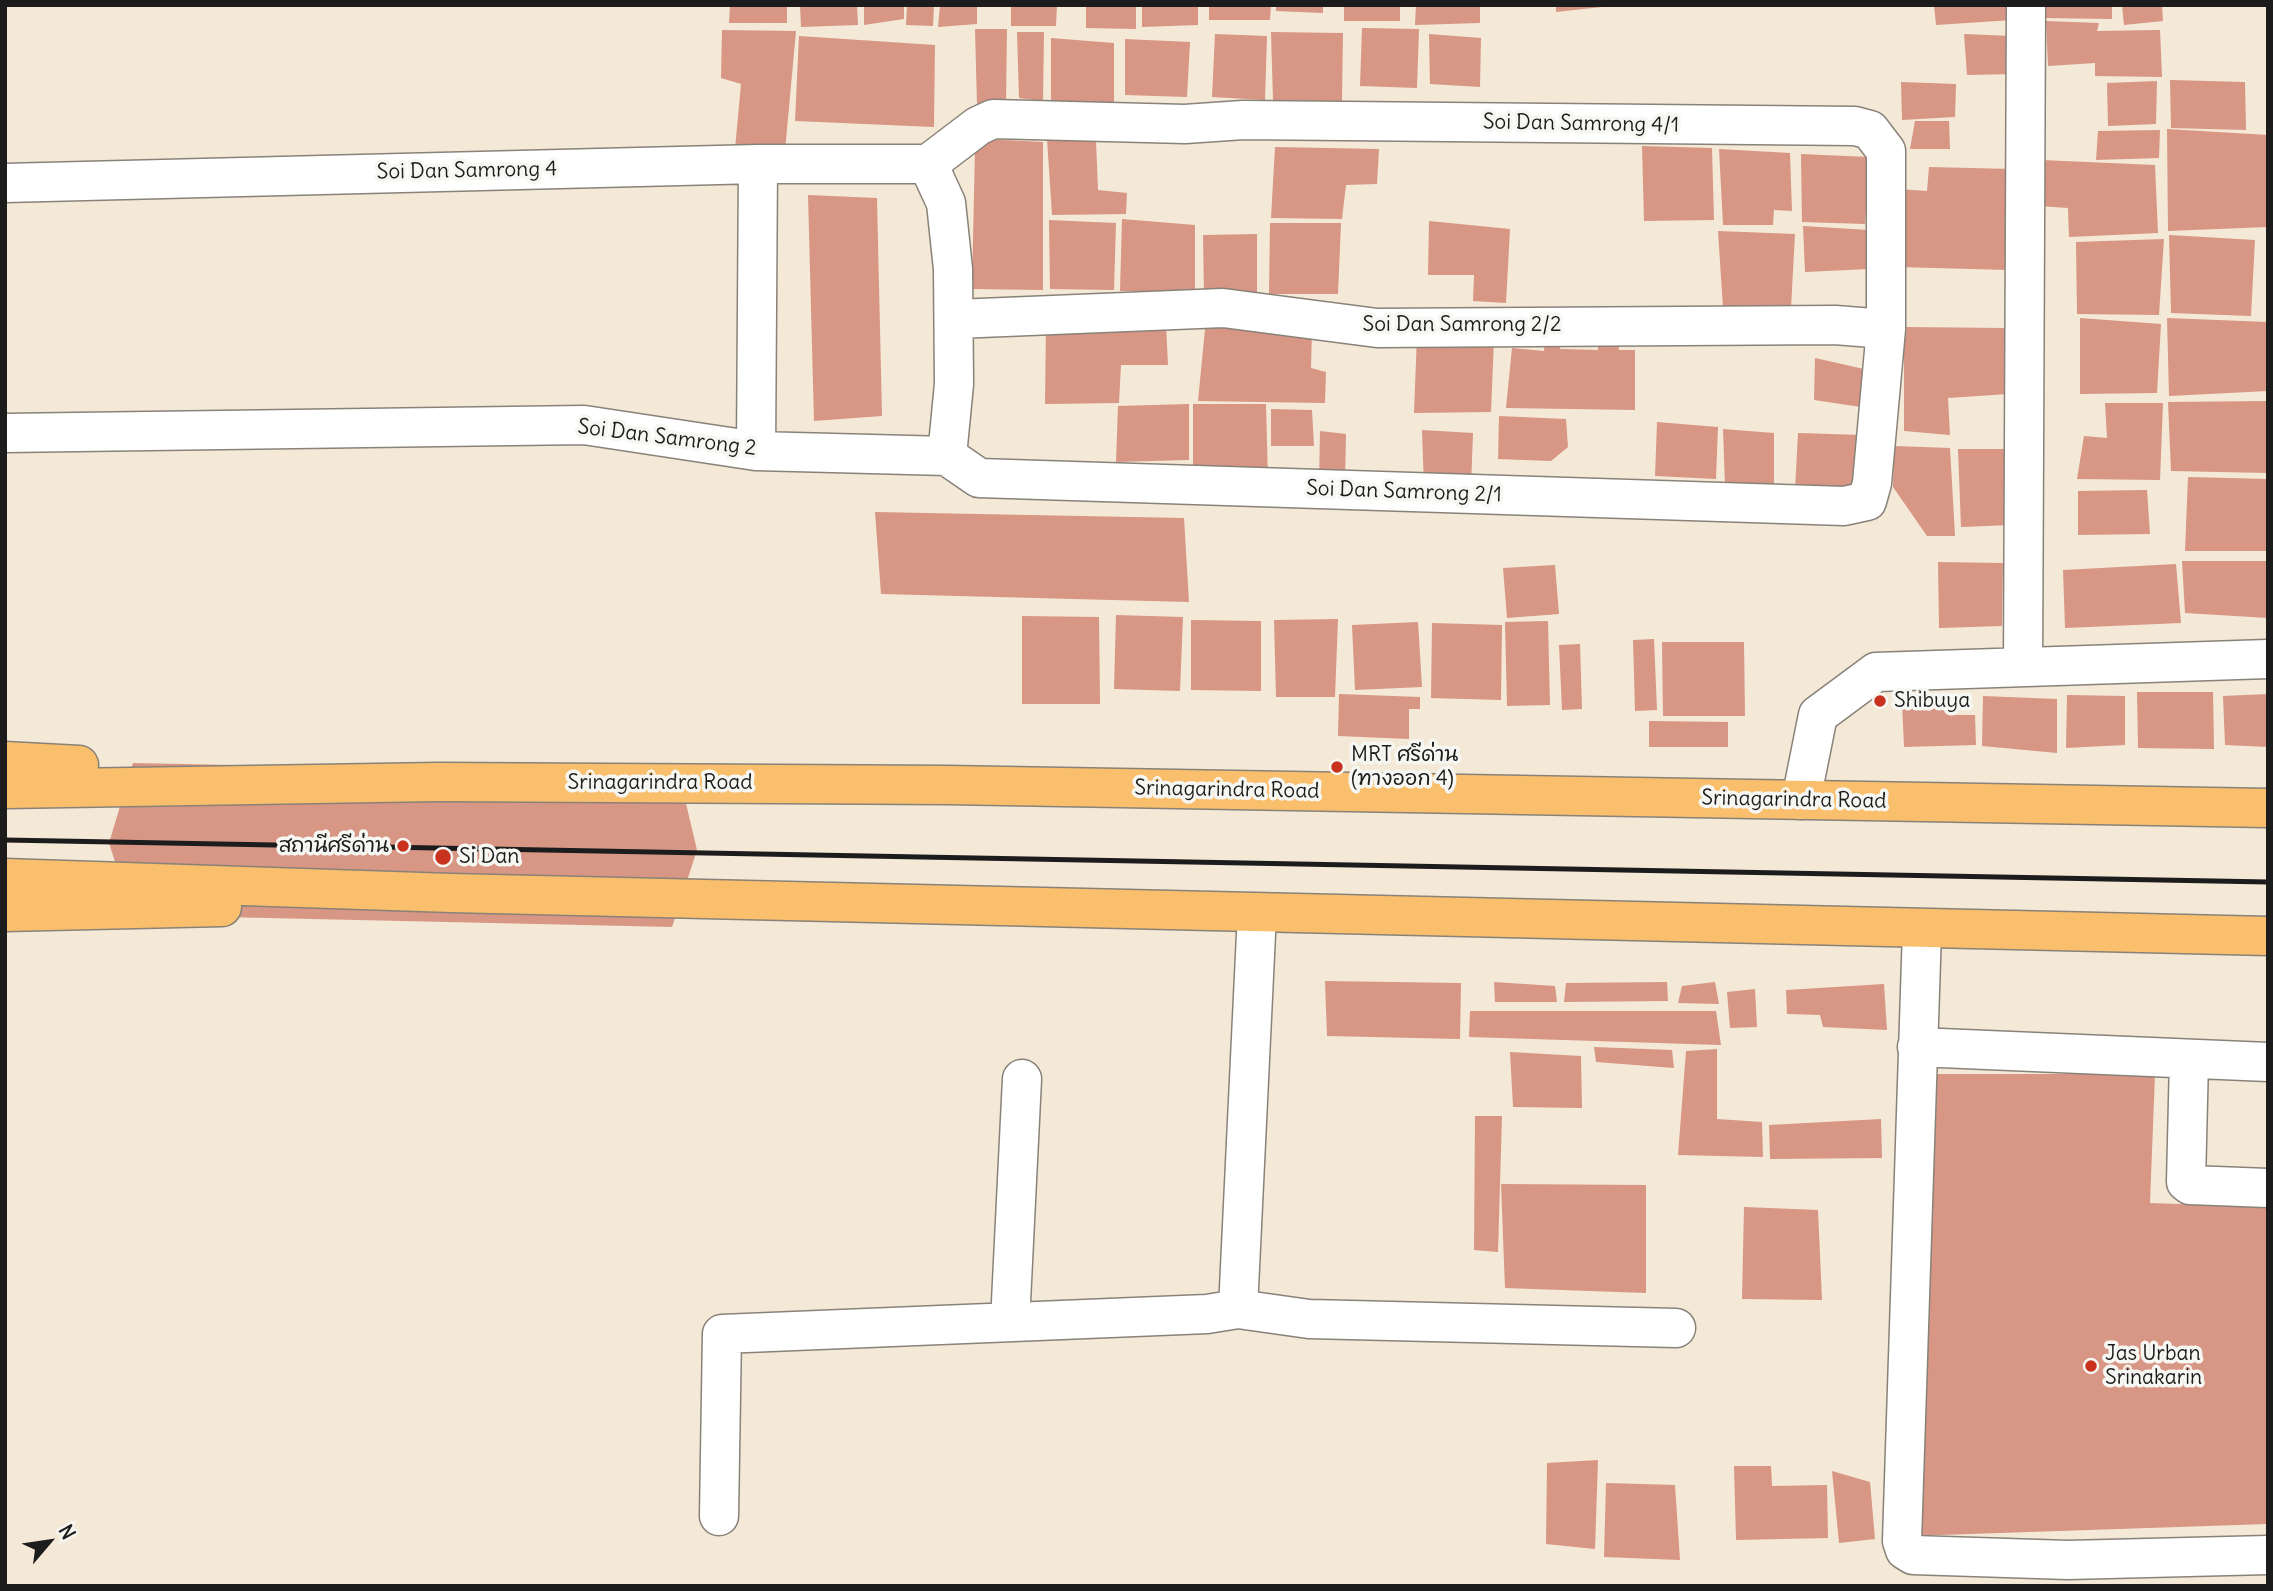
<!DOCTYPE html>
<meta charset="utf-8">
<style>
body{margin:0}
#map{position:relative;width:2273px;height:1591px;overflow:hidden;background:#f4e8d6;font-family:Delius,sans-serif}
canvas{display:block}
.frame{position:absolute;inset:0;border:7px solid #1c1c1c;pointer-events:none}
.north{position:absolute;left:14px;top:1507px;width:70px;height:70px;-webkit-text-stroke:5px #f6f6f2;paint-order:stroke;rotate:61deg;font-size:19px;font-weight:700;line-height:28px;text-align:center;color:#1c1c1c}
.north::after{content:'';display:block;margin:auto;width:24px;height:32px;background:#1c1c1c;clip-path:polygon(50% 0,100% 100%,50% 72%,0 100%)}
</style>
<div id="map">
<canvas width="2273" height="1591"></canvas>
<div class="frame"></div>
<div class="north">N</div>
</div>
<script>
const g = document.querySelector('canvas').getContext('2d');
g.lineJoin = 'round';
function fillPath(path, color) { g.fillStyle = color; g.fill(path, 'evenodd'); }
function stroke(path, color, width, dash) { g.strokeStyle = color; g.lineWidth = width; g.lineCap = dash ? 'butt' : 'round'; g.setLineDash(dash || []); g.stroke(path); }
function drawText(font, color, halo, rows, align = 'center') {
  g.font = font + ' Delius,"Playpen Sans Thai",sans-serif'; g.lineWidth = 7; g.setLineDash([]); g.textBaseline = 'middle'; g.strokeStyle = halo; g.fillStyle = color; for (const [text, x, y, turn = 0] of rows) {
    g.save(); g.translate(x, y); g.rotate((+turn || 0) * Math.PI / 180); g.textAlign = isNaN(turn) ? turn : align; if (halo) g.strokeText(text, 0, 0); g.fillText(text, 0, 0); g.restore();
  }
}
fillPath(new Path2D(`
 M730,5H787V23H729Z
 M800,5H857L858,25L801,27Z
 M864,5H904V19L864,25Z
 M907,5H934L933,26L906,25Z
 M940,5H977V24L938,27Z
 M1011,5H1057L1056,26H1011Z
 M1086,5H1136V29L1086,28Z
 M1142,5H1198V25L1142,27Z
 M1209,5H1271L1270,20H1209Z
 M1276,5H1323V13L1276,11Z
 M1344,5H1400V21H1344Z
 M1416,5H1480V23L1415,25Z
 M1556,5H1602V7L1556,12Z
 M1934,5H2013V20L1936,25Z
 M2043,5H2112V19L2042,18Z
 M2122,5H2162L2163,21L2124,25Z
 M2046,21L2099,23L2097,31L2160,30L2162,77L2095,76V63L2048,66Z
 M1362,28L1419,29L1417,88L1360,86Z
 M975,29H1007L1006,103L977,105Z
 M722,30L796,31L785,151L735,149L741,84L721,78Z
 M1017,32H1044L1043,101L1019,98Z
 M1271,32L1343,33L1342,101L1273,100Z
 M1215,34L1267,36L1265,100L1212,97Z
 M1429,34L1481,38L1480,87L1430,84Z
 M1964,34L2012,36L2013,74L1967,75Z
 M799,36L935,45L934,127L795,121Z
 M1051,38L1114,43V103L1051,101Z
 M1125,39L1190,42L1187,97L1125,95Z
 M2170,80L2245,82L2246,130L2171,128Z
 M2157,81L2156,124L2108,126L2107,83Z
 M1901,82L1956,84L1955,117L1902,120Z
 M1915,121H1949L1950,149H1910Z
 M2167,129L2268,135V227L2168,231Z
 M2160,130L2159,158L2096,160L2098,131Z
 M985,139L1043,142V290L972,289L975,147Z
 M1047,139L1096,141L1098,190L1127,193L1126,214L1052,215Z
 M1642,146L1712,148L1714,220L1644,221Z
 M1275,147L1379,149L1377,184L1346,185L1342,219L1271,218Z
 M1719,149L1790,153L1792,211L1774,210L1773,225H1723Z
 M1801,154L1869,157L1865,224L1802,222Z
 M2041,160L2155,165L2158,233L2069,237L2068,208L2040,206Z
 M1929,167L2013,169L2008,270L1898,267V189L1927,191Z
 M808,195L877,198L882,416L814,421Z
 M1122,219L1195,225V292L1120,291Z
 M1049,220L1116,223L1114,290L1050,289Z
 M1429,221L1510,229L1506,303L1473,301L1474,275H1428Z
 M1270,223H1341L1338,294H1269Z
 M1803,226L1869,230V269L1805,272Z
 M1718,231L1795,234L1791,308H1723Z
 M1257,234V297H1204L1203,235Z
 M2169,235L2255,240L2251,316L2171,313Z
 M2164,239L2159,315L2077,314L2076,242Z
 M2080,318L2161,324L2157,393L2080,394Z
 M2167,318L2268,322V391L2169,396Z
 M1206,319L1312,330L1311,368L1326,372L1325,403L1198,401Z
 M1046,324H1166L1168,365H1121L1119,403L1045,404Z
 M1904,327L2006,328L2008,394L1948,398L1950,435L1904,431Z
 M1417,335L1494,339L1491,412L1414,413Z
 M1545,338H1559L1560,349L1598,350V339L1618,340L1619,350H1635V410L1506,408L1512,348L1544,351Z
 M1815,358L1864,369L1861,407L1814,400Z
 M2268,401V473L2171,471L2168,402Z
 M2105,403H2163L2160,480L2077,479L2084,436L2107,438Z
 M1189,404V460L1116,462L1118,406Z
 M1193,404H1266L1268,480L1193,479Z
 M1271,409L1312,410L1314,446H1271Z
 M1499,416L1566,419L1568,447L1551,461L1498,459Z
 M1657,422L1718,427L1716,479L1655,476Z
 M1723,429L1774,433V484L1725,485Z
 M1422,430L1473,433L1471,486L1424,488Z
 M1320,431L1346,434L1345,482L1319,483Z
 M1798,433L1863,435L1858,486L1795,490Z
 M1894,446L1950,448L1955,536H1927L1893,487Z
 M1958,449H2012V525L1961,527Z
 M2188,477L2268,479V551H2185Z
 M2147,490L2150,534L2078,535V491Z
 M875,512L1184,518L1189,602L881,594Z
 M2182,561H2268V618L2185,613Z
 M1938,562L2003,563L2002,626L1939,628Z
 M2176,564L2181,623L2065,628L2063,570Z
 M1555,565L1559,614L1507,618L1503,568Z
 M1116,615L1183,617L1180,691L1114,689Z
 M1022,616L1099,617L1100,704H1022Z
 M1338,619L1335,697H1276L1274,620Z
 M1191,620L1261,621V691L1191,690Z
 M1548,621L1550,705L1507,706L1505,622Z
 M1418,622L1422,687L1355,690L1352,625Z
 M1432,623L1502,625L1501,700L1431,698Z
 M1654,639L1657,710L1635,711L1633,640Z
 M1662,642H1744L1745,716H1663Z
 M1580,644L1582,709L1562,710L1559,645Z
 M2137,692H2213L2214,749L2138,748Z
 M1339,694L1420,697V709H1409V739L1338,736Z
 M2268,694V747L2225,745L2223,696Z
 M2067,695L2125,696V745L2066,748Z
 M1983,696L2057,699V753L1982,746Z
 M1951,700V715H1975L1976,745L1904,747L1902,702Z
 M1649,721L1728,722V747H1649Z
 M133,763L679,774L697,850L672,927L132,915L109,843Z
 M1325,981L1461,983L1460,1039L1327,1036Z
 M1494,982L1555,986L1557,1002H1495Z
 M1667,982L1668,1001L1564,1002L1566,983Z
 M1715,982L1719,1004L1678,1003L1682,986Z
 M1884,984L1887,1030L1823,1027L1820,1015L1787,1014L1786,990Z
 M1755,989L1757,1027L1730,1028L1727,992Z
 M1470,1011H1716L1721,1045L1469,1037Z
 M1594,1047L1672,1050L1674,1068L1596,1062Z
 M1717,1049V1119L1762,1122L1763,1157L1678,1155L1686,1051Z
 M1510,1052L1581,1056L1582,1108L1513,1107Z
 M1925,1074H2155L2150,1203L2268,1207V1524L1910,1536Z
 M1475,1116H1502L1498,1252L1474,1250Z
 M1881,1119L1882,1158L1770,1159L1769,1125Z
 M1501,1184L1646,1185V1293L1505,1288Z
 M1744,1207L1818,1210L1822,1300L1742,1299Z
 M1598,1460L1595,1549L1546,1544L1547,1463Z
 M1734,1466H1771L1772,1486L1827,1485L1828,1538L1736,1540Z
 M1832,1471L1870,1482L1875,1539L1839,1543Z
 M1606,1483L1675,1485L1680,1560L1604,1557Z`), '#d89685');
const minor = new Path2D(`
 M928,164L978,126L993,119L1185,124L1243,120L1855,126L1870,130L1886,151V329L1872,483L1867,501L1844,506L979,478L947,456
 M5,183L758,164H928
 M956,319L1223,308L1377,328L1835,325L1886,329
 M5,433L584,425L756,451L947,456L954,384L953,269L946,203L928,164
 M756,451L758,164
 M2023,667L2026,5
 M1801,800L1818,715L1876,672L2268,659
 M1257,913L1238,1309L1309,1319L1676,1328
 M1922,930L1902,1541L1905,1550L1913,1555L2068,1560L2268,1555
 M1917,1047L2268,1062
 M2189,1060L2186,1182L2190,1185L2268,1188
 M1010,1322L1022,1079
 M719,1516L722,1334L1207,1314L1238,1309`);
const major = new Path2D(`
 M5,761L79,765
 M5,789L438,782L947,785L2268,808
 M5,878L451,893L2268,936
 M5,912L222,907`);
stroke(minor, '#888279', 41);
stroke(major, '#888279', 41);
stroke(minor, '#fff', 38);
stroke(major, '#f9bf6d', 38);
stroke(new Path2D(`
 M5,840L2268,882`), '#1c1c1c', 5);
for (const [x, y, r, color] of [
 [1880,701,7,"#c8321e"],
 [1337,767,7,"#c8321e"],
 [403,846,7,"#c8321e"],
 [443,857,9,"#c8321e"],
 [2091,1366,7,"#c8321e"]
]) { const dot = new Path2D(); dot.arc(x, y, r, 0, 2 * Math.PI); g.fillStyle = color; g.fill(dot); stroke(dot, '#f6f6f2', 2.5); }
drawText('21px', '#1c1c1c', '#f6f6f2', [
 ["Soi Dan Samrong 4/1",1581,124,1],
 ["Soi Dan Samrong 4",467,171,-1],
 ["Soi Dan Samrong 2/2",1462,325],
 ["Soi Dan Samrong 2",667,438,7],
 ["Soi Dan Samrong 2/1",1404,492,2],
 ["Srinagarindra Road",660,783],
 ["Srinagarindra Road",1227,790,1],
 ["Srinagarindra Road",1794,800,1]
]);
drawText('21px', '#1c1c1c', '#f6f6f2', [
 ["Shibuya",1894,701],
 ["MRT ศรีด่าน",1351,755],
 ["(ทางออก 4)",1351,779],
 ["สถานีศรีด่าน",389,846,"right"],
 ["Si Dan",459,857],
 ["Jas Urban",2105,1354],
 ["Srinakarin",2105,1378]
], 'left');
</script>
